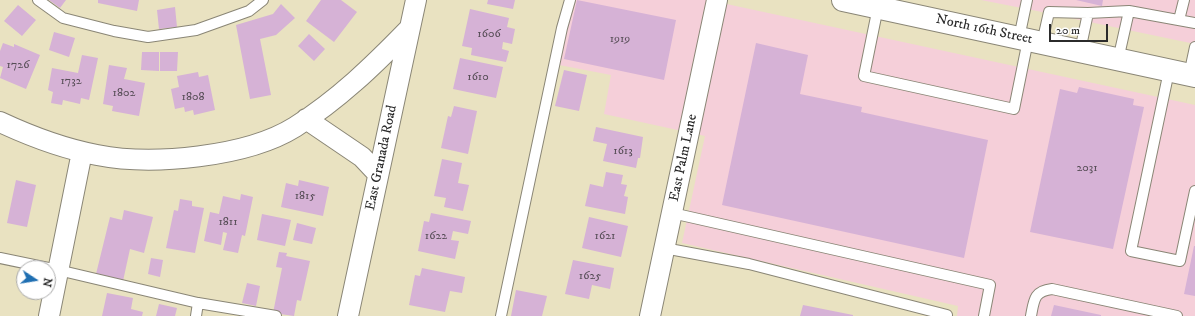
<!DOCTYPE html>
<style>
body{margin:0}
#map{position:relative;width:1195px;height:316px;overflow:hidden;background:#e9e2c1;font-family:"IM FELL DW Pica",serif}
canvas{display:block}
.north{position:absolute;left:16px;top:260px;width:40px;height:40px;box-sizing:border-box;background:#fff;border:1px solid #aaa;border-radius:50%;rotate:102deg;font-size:11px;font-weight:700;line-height:16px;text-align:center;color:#2b2b2b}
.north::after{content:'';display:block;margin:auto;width:14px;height:18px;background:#1f6fb2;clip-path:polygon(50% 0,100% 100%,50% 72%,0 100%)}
.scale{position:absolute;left:1049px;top:24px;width:59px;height:18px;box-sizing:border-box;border:2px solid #2b2b2b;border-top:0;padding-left:5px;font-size:12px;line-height:14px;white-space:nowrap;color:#2b2b2b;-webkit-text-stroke:3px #fff;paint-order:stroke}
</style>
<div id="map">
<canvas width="1195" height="316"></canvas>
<div class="north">N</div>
<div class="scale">20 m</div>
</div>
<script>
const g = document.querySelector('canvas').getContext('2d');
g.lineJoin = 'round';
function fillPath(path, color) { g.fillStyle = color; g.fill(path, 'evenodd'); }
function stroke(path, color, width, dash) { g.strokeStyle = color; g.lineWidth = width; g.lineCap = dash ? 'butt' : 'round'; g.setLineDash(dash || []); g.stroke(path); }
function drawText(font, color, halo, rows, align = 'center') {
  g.font = font + ' "IM FELL DW Pica",serif'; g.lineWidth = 3.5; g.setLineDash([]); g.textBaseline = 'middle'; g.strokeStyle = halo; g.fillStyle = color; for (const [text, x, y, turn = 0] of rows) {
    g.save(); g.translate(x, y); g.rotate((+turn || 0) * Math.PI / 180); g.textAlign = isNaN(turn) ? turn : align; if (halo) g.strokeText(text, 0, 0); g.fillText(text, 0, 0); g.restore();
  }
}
fillPath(new Path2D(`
 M566,0H708L1195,105V316H957L958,306L682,243L705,136L604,114L611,75L554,64Z
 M981,0H1195V44L1037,11Z`), '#f5cfd9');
fillPath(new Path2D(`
 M49,0H66L60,8Z
 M98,0H139L137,11L98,3Z
 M321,0H341L357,12L334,42L306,21Z
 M488,0H515L513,9L487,4Z
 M577,0L676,20L664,80L564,59Z
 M1076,0H1103L1102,6Z
 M281,4L295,18L276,35L260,39L271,95L250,99L236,25L273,14Z
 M18,5L36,20L22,36L4,21Z
 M175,7L177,27L159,29L157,10Z
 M470,9L509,18L507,27L515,29L512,44L503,42L502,49L509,51L506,62L471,55L472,48L462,46Z
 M54,32L75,38L69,57L49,50Z
 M309,34L325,49L314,61L298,46Z
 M3,43L14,47V44L40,55L26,89L0,78L3,67L0,66V51Z
 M756,43L808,55L800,94L862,107L861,112L988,140L964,258L722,205Z
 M142,52H159V71L141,70Z
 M160,52H178L177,71H160Z
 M82,55L98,58L89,100L81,98L80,104L63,100L62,105L51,103L53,92L48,90L52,68L78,73Z
 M460,58L503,67L496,98L453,89Z
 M109,65L127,68L124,79L145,83L139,116L112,111L113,106L103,104Z
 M564,70L587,75L579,111L555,106Z
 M198,72L199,77L208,75L215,110L194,115L193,110L185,112L184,107L175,109L171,89L179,87L177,76Z
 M1079,87L1134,99L1133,105L1144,107L1113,249L1030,232L1060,89L1077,93Z
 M454,106L477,111L468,154L441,148L448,116L451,117Z
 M596,127L643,137L640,158H638L636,168L603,161L607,144L593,141Z
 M442,159L462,163L458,183L469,185L463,211L444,207L446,198L434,196Z
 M606,172L623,175L621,184L627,185L624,196L628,197L625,214L585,206L590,184L603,187Z
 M16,180L36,185L27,227L7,223Z
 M299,180L329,187L323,216L281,207L286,183L298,186Z
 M241,194L253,197L245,236L242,235L238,253L223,250L227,233L223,232L221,245L204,241L210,212L219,214L223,196L240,200Z
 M180,199L192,201V206L204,208L195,253L166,248L174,210L178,211Z
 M124,210L153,217L144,253L130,249L123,281L96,274L110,217L122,220Z
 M431,213L471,221L468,234L453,231L451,240L459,241L455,259L418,251L424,221L429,222Z
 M262,214L291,220L285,246L257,240Z
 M589,217L628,226L621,257L582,248Z
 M297,223L316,228L312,244L293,240Z
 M1194,246H1195V296L1184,294Z
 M279,252L287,253L286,256L310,261L301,301L297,300L294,316L273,313L282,268L276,267Z
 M151,258L163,260L160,277L148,274Z
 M573,260L614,268L610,289L592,285L589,299L565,294Z
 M422,268L465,277L462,293L450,291L445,312L409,305L415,275L420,276Z
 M247,283L260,286L256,306L242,303Z
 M516,290L547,296L542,316H511Z
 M107,293L133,298L131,309L143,312L142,316H102Z
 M159,304L177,308L175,316H156Z
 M803,305L853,315V316H800Z
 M1054,305L1101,315V316H1051Z`), '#d6b2d6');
const service = new Path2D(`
 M38,0L63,18L114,31L148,37L196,30L249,11L263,0
 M878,7L864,76L1014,109L1028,40
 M1179,20L1184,0
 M1019,38L1027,0
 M1042,43L1049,12L1088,13L1129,11L1195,23
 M1080,51L1088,13
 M1118,60L1129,11
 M1169,71L1131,251L1180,261L1195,191
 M1189,75L1195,47
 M672,213L990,285L984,316
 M664,248L749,264L947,315
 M0,258L58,270L198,303L276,316
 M196,316L198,303
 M501,316L562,28L570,0
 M1031,316C1034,300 1034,291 1052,289L1177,316`);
const minor = new Path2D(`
 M306,119L362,157L378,174
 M0,122C30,136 65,149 97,155C152,166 247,157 295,127C339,99 373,66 409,29
 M49,316L82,152
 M348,316L416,0
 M650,316L717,0`);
const secondary = new Path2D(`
 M843,0L1195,76`);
stroke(service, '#8a8676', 12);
stroke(minor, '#8a8676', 22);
stroke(secondary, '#8a8676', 24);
stroke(service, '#fff', 10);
stroke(minor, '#fff', 20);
stroke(secondary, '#fff', 22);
drawText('12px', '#564d56', null, [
 ["1606",489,35],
 ["1919",620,40],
 ["1726",18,66],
 ["1610",478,78],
 ["1732",71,82],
 ["1802",124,94],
 ["1808",193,98],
 ["1613",623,152],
 ["2031",1087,169],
 ["1815",305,197],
 ["1811",228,223],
 ["1622",436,237],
 ["1621",605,237],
 ["1625",590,277]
]);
drawText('14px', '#2b2b2b', '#fff', [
 ["North 16th Street",984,30,12],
 ["East Granada Road",382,158,-78],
 ["East Palm Lane",684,158,-78]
]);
</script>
